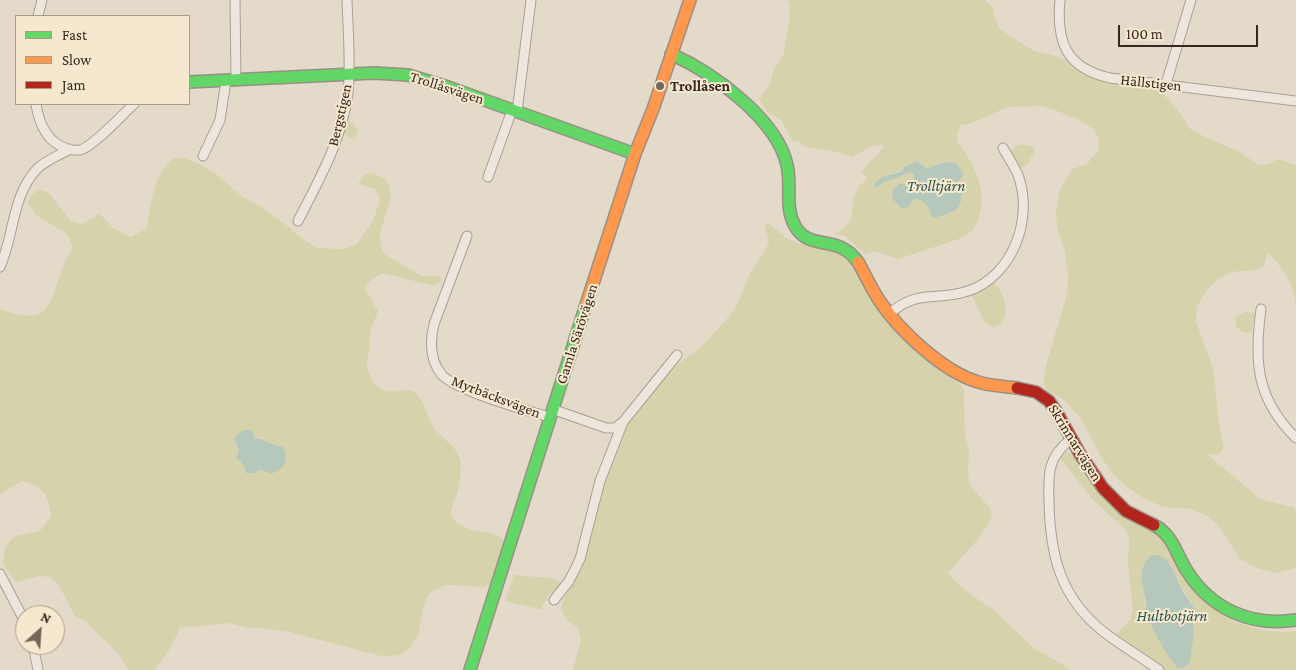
<!DOCTYPE html>
<meta charset="utf-8">
<style>
body{margin:0}
#map{position:relative;width:1296px;height:670px;overflow:hidden;background:#e4daca;font-family:"Crimson Pro",serif}
canvas{display:block}
.legend{position:absolute;left:15px;top:15px;width:175px;height:90px;box-sizing:border-box;background:#f6e8cf;border:1px solid #aa9b87;margin:0;padding:6px 9px;list-style:none;font-size:15px;color:#37271c}
.legend li{display:flex;align-items:center;gap:10px;height:25px}
.legend b{width:25px;border:1px solid #aa9b87}
.north{position:absolute;left:15px;top:605px;width:50px;height:50px;box-sizing:border-box;background:#f6e8cf;border:1px solid #aa9b87;border-radius:50%;rotate:26deg;font-size:14px;font-weight:700;line-height:20px;text-align:center;color:#37271c}
.north::after{content:'';display:block;margin:auto;width:18px;height:22px;background:#746659;clip-path:polygon(50% 0,100% 100%,50% 72%,0 100%)}
.scale{position:absolute;left:1118px;top:25px;width:140px;height:22px;box-sizing:border-box;border:2px solid #37271c;border-top:0;padding-left:6px;font-size:15px;line-height:18px;white-space:nowrap;color:#37271c;-webkit-text-stroke:4px #f6e8cf;paint-order:stroke}
</style>
<div id="map">
<canvas width="1296" height="670"></canvas>
<ul class="legend">
<li><b style="height:6px;background:#63d668"></b>Fast</li>
<li><b style="height:6px;background:#ff974d"></b>Slow</li>
<li><b style="height:6px;background:#b3261e"></b>Jam</li>
</ul>
<div class="north">N</div>
<div class="scale">100 m</div>
</div>
<script>
const g = document.querySelector('canvas').getContext('2d');
g.lineJoin = 'round';
function fillPath(path, color) { g.fillStyle = color; g.fill(path, 'evenodd'); }
function stroke(path, color, width, dash) { g.strokeStyle = color; g.lineWidth = width; g.lineCap = dash ? 'butt' : 'round'; g.setLineDash(dash || []); g.stroke(path); }
function drawText(font, color, halo, rows, align = 'center') {
  g.font = font + ' "Crimson Pro",serif'; g.lineWidth = 4; g.setLineDash([]); g.textBaseline = 'middle'; g.strokeStyle = halo; g.fillStyle = color; for (const [text, x, y, turn = 0] of rows) {
    g.save(); g.translate(x, y); g.rotate((+turn || 0) * Math.PI / 180); g.textAlign = isNaN(turn) ? turn : align; if (halo) g.strokeText(text, 0, 0); g.fillText(text, 0, 0); g.restore();
  }
}
fillPath(new Path2D(`
 M788,0H985L993,7L995,18L999,28L1010,36L1034,51L1059,57L1070,62L1160,89L1182,116L1189,128L1205,137L1240,152L1258,165L1268,164L1278,159L1296,165V306C1294,282 1283,270 1268,252L1264,266L1255,270L1231,272L1220,278L1206,291L1197,307L1196,321L1214,371L1218,418L1224,447L1219,454L1208,455L1260,499L1293,507L1296,511V566L1295,568L1276,573L1256,568L1240,559L1219,526L1206,515L1191,509L1163,507L1143,498L1127,487L1113,474L1101,457L1081,419L1065,401L1047,390L1044,384L1045,369L1067,294L1068,277L1065,252L1057,228L1056,213L1059,191L1072,169L1087,164L1098,150L1099,140L1095,130L1079,120L1055,110L1041,106L1008,107L969,124L961,125L957,134V142L965,152L976,172L981,189L982,205L978,221L971,232L959,239L898,259L874,251L866,255L845,236L834,234L844,228L851,219L854,197L859,186L867,179L862,172C868,161 879,156 884,145H875L852,157L838,152L806,147L800,142L793,141L781,120L768,113L759,99L769,86L774,69L783,56L789,23L790,6ZM917,161L927,169L943,162L956,163L963,175L957,183L956,188L962,194L951,213L931,214C930,206 924,201 917,199L913,200L910,205L900,207L897,202L896,186C902,182 909,186 914,182V175L910,172L894,179H889L884,181L889,174C900,173 907,166 917,161Z
 M346,120L351,122L359,130L354,140L342,133Z
 M1022,144L1032,146L1035,150L1028,164L1020,169L1010,150L1015,146Z
 M174,158H184L200,164L215,173L243,197L260,206L289,227L297,235L317,248L344,249L357,244L373,221L380,200L376,189L358,184L366,173C410,177 382,213 380,238C380,243 382,249 383,253L421,276H439L442,281L434,286L383,273L374,278L364,287L378,311C376,317 373,323 371,329C369,335 370,341 370,348C369,353 367,358 367,363C368,375 375,389 388,391C397,393 405,387 414,392C425,400 427,417 434,428C442,439 458,447 460,460C462,469 460,482 458,491C456,498 449,508 452,516C462,538 500,525 505,545L492,583L486,587L448,585L440,587L429,594L424,604L418,636L409,649L401,655L381,656L286,631L258,628H247L228,623L180,628L171,647L155,670H129L117,652L85,621L75,616L59,586L50,577L39,576L16,582L3,564L5,548L13,537L40,531L51,516C48,494 43,486 21,481L0,495V309C53,327 48,305 64,264C66,258 70,253 73,247L68,235L36,215L28,203L31,195L39,190L48,192L71,221L83,224L99,213L113,228L131,237L147,228C151,204 153,174 174,158ZM261,438L277,446L271,474L261,470L254,473L244,466L236,457L239,450L238,446Z
 M769,223L785,237L798,243L813,247H827L846,255L884,316L906,342L931,363L960,384L964,390L965,434L969,450L968,474L970,485L989,507L992,512L991,519L979,538L948,573L960,586L998,614L1035,649L1064,665L1069,670H573L581,640L578,628L565,618L561,610L562,602L582,563L605,481L627,424L674,367L703,345L725,321L736,307L749,275L769,243L765,224Z
 M994,283C1004,293 1010,310 1002,323L993,328L984,322L972,295Z
 M1245,312L1255,313L1251,333L1242,332L1236,326V316Z
 M1066,452L1071,453L1114,508L1162,537C1171,547 1175,562 1182,574C1207,614 1249,636 1296,631V670H1163L1116,634L1129,621L1133,611L1128,564L1129,538L1126,530L1094,501L1060,458ZM1142,571L1177,577L1181,587L1197,612C1191,627 1192,645 1190,662L1173,663C1168,651 1158,641 1153,629C1145,614 1142,588 1142,571Z
 M514,575L551,578L559,581L561,585L549,595L541,609H538L505,601Z`), '#d6d3ac');
fillPath(new Path2D(`
 M917,161L927,169C937,165 945,160 956,163L964,175L957,183L956,188L962,194C961,213 950,212 935,218L932,217C929,208 927,202 917,199L913,200L910,205L905,209L900,207L892,198L893,189L899,184H911L914,182V175L910,172C906,173 903,175 899,177C891,181 886,178 880,186L876,187L874,184L882,177L900,172L906,166Z
 M246,430H252L255,439C266,437 272,447 282,446C290,460 285,468 271,474L261,470L254,473H246L244,466L236,457L239,450L234,438L239,433Z
 M1152,555C1170,553 1175,576 1181,588C1186,597 1192,604 1197,612L1193,622L1194,633L1190,662L1184,668H1178C1167,657 1149,625 1146,610C1146,606 1146,602 1145,598C1142,582 1137,567 1152,555Z`), '#b6c8bb');
const street = new Path2D(`
 M235,0L236,80
 M1060,0C1056,42 1066,68 1110,78L1296,101
 M38,16L42,0
 M1166,84L1191,0
 M36,104C39,124 47,143 68,149C72,150 76,151 80,150C93,147 123,114 134,104
 M517,112L531,0
 M203,156L220,120L226,81
 M488,177L512,110
 M298,221C319,180 342,140 348,93C351,62 348,31 347,0
 M467,236L434,324C430,341 430,361 442,375C457,391 525,410 549,417
 M0,267C14,236 12,195 37,169C46,160 60,155 70,149
 M1261,309C1254,361 1256,399 1296,438
 M889,314C919,288 936,302 968,291C1013,276 1034,218 1018,175C1014,166 1008,157 1003,148
 M552,409L606,428H615L623,422
 M1071,439C1048,457 1048,473 1049,501C1050,555 1060,598 1105,633C1122,646 1141,657 1159,670
 M0,574L25,622
 M554,600L569,581L580,559L600,481L623,422L677,355
 M33,645L38,670`);
const fast = new Path2D(`
 M671,54C712,72 777,119 787,165C792,185 784,207 795,226C809,252 838,233 858,262
 M189,82L374,73L408,75L448,87L635,154
 M1154,525C1173,535 1176,554 1187,571C1211,609 1251,627 1296,620
 M470,670L585,308`);
const slow = new Path2D(`
 M858,262C866,276 872,290 881,303C900,331 942,370 975,381C988,386 1003,386 1017,388
 M585,308L635,154L653,109L690,0`);
const jam = new Path2D(`
 M1017,388L1036,392L1049,401L1056,411L1080,454L1103,488L1126,511L1154,525`);
stroke(street, '#a99f94', 11);
stroke(fast, '#998f84', 14);
stroke(slow, '#998f84', 14);
stroke(jam, '#998f84', 14);
stroke(street, '#ece6dd', 9);
stroke(fast, '#63d668', 11);
stroke(slow, '#ff974d', 11);
stroke(jam, '#b3261e', 11);
for (const [x, y, r, color] of [
 [660,86,5,"#746659"]
]) { const dot = new Path2D(); dot.arc(x, y, r, 0, 2 * Math.PI); g.fillStyle = color; g.fill(dot); stroke(dot, '#f6e8cf', 2); }
drawText('15px', '#37271c', '#f6e8cf', [
 ["Hällstigen",1151,83,6],
 ["Trollåsvägen",447,88,18],
 ["Bergstigen",340,115,-77],
 ["Gamla Särövägen",577,334,-72],
 ["Myrbäcksvägen",496,397,21],
 ["Skrinnarvägen",1075,443,58]
]);
drawText('bold 15px', '#37271c', '#f6e8cf', [
 ["Trollåsen",670,86]
], 'left');
drawText('italic 16px', '#2b5751', '#f6e8cf', [
 ["Trolltjärn",936,186],
 ["Hultbotjärn",1172,616]
]);
</script>
